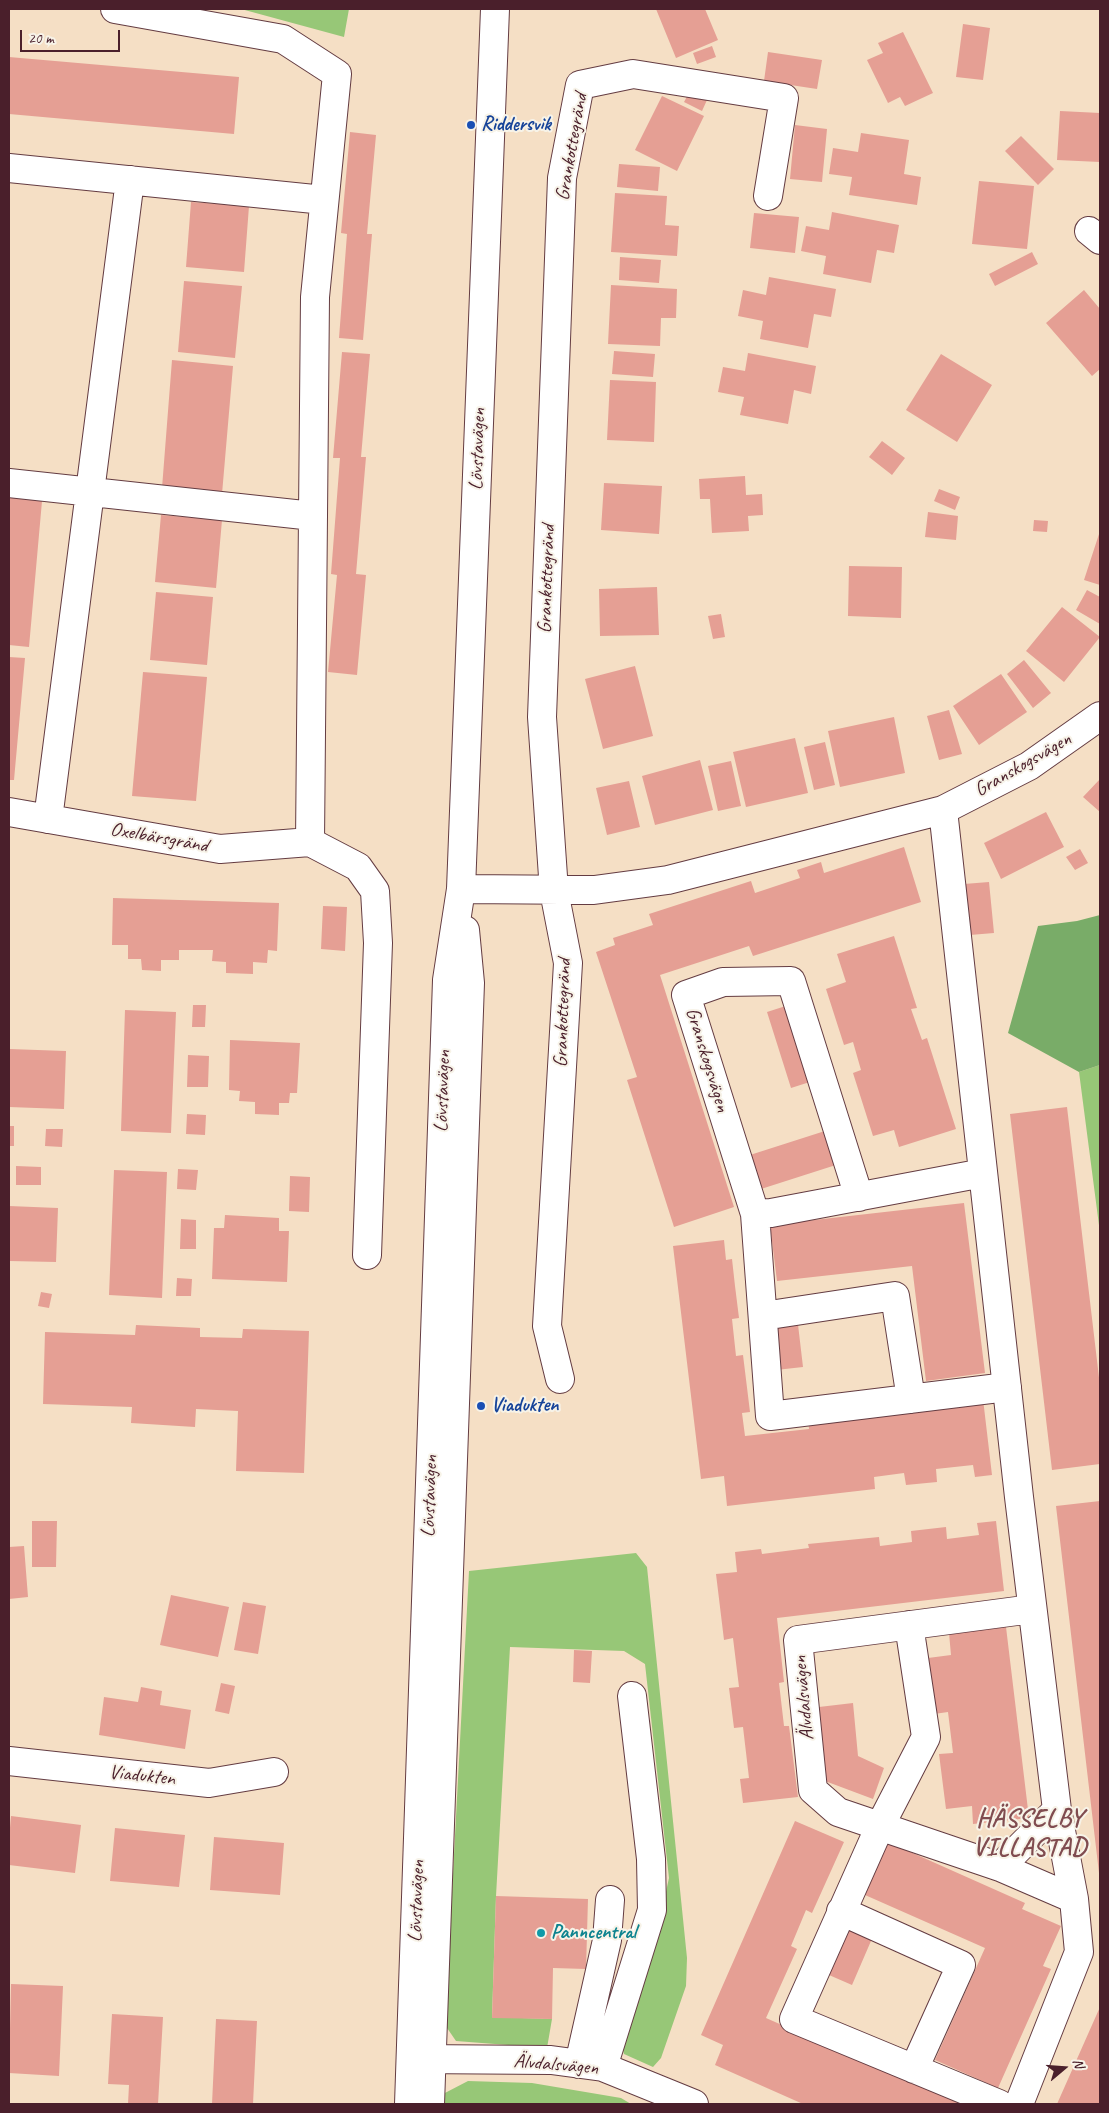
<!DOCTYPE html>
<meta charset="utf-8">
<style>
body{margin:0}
#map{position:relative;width:1109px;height:2113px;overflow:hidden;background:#f5dfc5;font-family:Caveat,sans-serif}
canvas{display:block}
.frame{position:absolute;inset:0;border:10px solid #4a1f2b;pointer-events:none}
.north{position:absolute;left:1039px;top:2043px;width:50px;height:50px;-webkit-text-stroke:4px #f7f3e8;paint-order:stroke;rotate:72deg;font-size:14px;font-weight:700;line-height:20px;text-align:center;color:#4a1f2b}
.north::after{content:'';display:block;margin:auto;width:18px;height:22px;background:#4a1f2b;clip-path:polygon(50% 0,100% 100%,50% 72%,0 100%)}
.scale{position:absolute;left:20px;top:30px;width:100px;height:22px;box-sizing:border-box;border:2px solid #4a1f2b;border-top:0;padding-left:6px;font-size:15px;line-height:18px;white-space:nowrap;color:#4a1f2b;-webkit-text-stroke:4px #f7f3e8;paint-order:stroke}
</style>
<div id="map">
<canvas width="1109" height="2113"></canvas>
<div class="frame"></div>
<div class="north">N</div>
<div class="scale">20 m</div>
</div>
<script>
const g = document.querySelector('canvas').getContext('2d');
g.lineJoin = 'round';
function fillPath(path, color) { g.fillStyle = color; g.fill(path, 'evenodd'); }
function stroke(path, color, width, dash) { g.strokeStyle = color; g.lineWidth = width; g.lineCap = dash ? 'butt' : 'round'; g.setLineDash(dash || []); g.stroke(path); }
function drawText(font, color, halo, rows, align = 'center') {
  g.font = font + ' Caveat,sans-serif'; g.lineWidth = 4; g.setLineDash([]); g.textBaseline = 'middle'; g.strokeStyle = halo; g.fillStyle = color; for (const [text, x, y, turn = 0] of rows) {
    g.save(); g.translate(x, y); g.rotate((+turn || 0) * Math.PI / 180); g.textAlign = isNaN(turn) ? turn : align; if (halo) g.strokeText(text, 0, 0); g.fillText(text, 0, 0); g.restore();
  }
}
fillPath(new Path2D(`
 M241,9H349L344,37Z
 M1100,1065V1233L1079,1072Z
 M636,1553L647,1567L687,1958L686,1986L661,2058L653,2067L624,2054L620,2038L663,1905L669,1878L645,1664L624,1651L510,1647L496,1896L492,2017L552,2019L547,2048L456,2041L445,2025L469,1571Z
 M468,2081L532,2083L621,2098L631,2104H442L443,2094Z`), '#97c777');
fillPath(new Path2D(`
 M1100,915V1065L1079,1072L1008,1033L1038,926L1077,921Z`), '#79ac68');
fillPath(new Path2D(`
 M656,9H705L718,40L676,58Z
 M963,24L990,28L983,80L956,77Z
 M903,32L933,93L905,106L900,97L888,103L867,60L883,53L878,43Z
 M712,46L716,57L697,64L693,53Z
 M768,52L822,60L817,89L764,81Z
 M9,57L239,77L234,134L9,114Z
 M690,91L707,100L702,111L684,102Z
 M662,96L704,116L677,171L635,150Z
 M1060,111L1100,113V162L1057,160Z
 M795,125L827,129L822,182L790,179Z
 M350,132L376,135L367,234H372L363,340L339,338L347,234L341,233Z
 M861,133L909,140L904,174L921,177L917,205L849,195L852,177L829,174L833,148L858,152Z
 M1021,136L1054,169L1038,185L1005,151Z
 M619,164L660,167L658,191L617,187Z
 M979,181L1034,186L1027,249L972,244Z
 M615,193L667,196L665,225L679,226L677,256L611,252Z
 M191,202L249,206L244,272L186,267Z
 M832,212L899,225L894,253L877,250L871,283L823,274L826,256L801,251L806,226L829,230Z
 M754,213L799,217L795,253L750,248Z
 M1032,252L1038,264L995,286L989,274Z
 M620,257L661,260L659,283L619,280Z
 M769,277L836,289L831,317L814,314L808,348L760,339L763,321L738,316L743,290L766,295Z
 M184,281L242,286L235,358L178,352Z
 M611,285L677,289L676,318H661L660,346L608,344Z
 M1084,290L1100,309V369L1092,376L1046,323Z
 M614,351L655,354L653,377L612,374Z
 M342,352L370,354L361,457H366L356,574L366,575L357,675L328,672L337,575L331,574L340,458H333Z
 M748,353L816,366L811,394L794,390L788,424L740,415L744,397L718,392L723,367L745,371Z
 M941,354L992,385L957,442L906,410Z
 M172,360L233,366L222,494L162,488Z
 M610,380L656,382L654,442L607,440Z
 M882,441L905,458L892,475L869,457Z
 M745,476L746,495L762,494L763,515L748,516L749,531L712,533L710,499H700L699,479Z
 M604,483L662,486L659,534L601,530Z
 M939,489L960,497L955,510L934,501Z
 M9,497L42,501L29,647L9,645Z
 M928,512L958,516L956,540L925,537Z
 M161,515L222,520L216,588L155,582Z
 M1034,520L1048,521L1047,532L1033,531Z
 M1100,531V585L1084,580Z
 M849,566L902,567L901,618L848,616Z
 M657,587L659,635L600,636L599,589Z
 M1087,590L1100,597V624L1076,610Z
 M156,592L213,597L207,665L150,660Z
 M1062,607L1100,637L1064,682L1026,651Z
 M721,614L725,637L713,639L708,616Z
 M9,657L25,658L14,780H9Z
 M1024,660L1051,693L1033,708L1007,674Z
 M635,666L653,736L603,749L585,679Z
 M143,672L207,677L196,801L132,796Z
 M1001,674L1027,712L979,745L953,706Z
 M949,710L962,754L939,760L927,716Z
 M894,717L905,773L840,787L828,731Z
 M795,738L808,793L746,807L733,752Z
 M825,742L835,785L814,790L804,747Z
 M700,760L713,810L655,825L642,776Z
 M731,761L741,806L718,811L708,766Z
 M1100,779V812L1083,797Z
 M629,781L640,827L607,835L596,788Z
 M1046,812L1064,847L1001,879L984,843Z
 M904,847L921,902L753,956L749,946L660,975L734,1207L674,1227L627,1080L637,1077L596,952L615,945L613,938L653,925L649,914L751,881L755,893L800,878L797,870L821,862L824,873Z
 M1080,849L1088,863L1075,870L1066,857Z
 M989,882L994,933L970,935L964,884Z
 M113,898L279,903L277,951L268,950L267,963L253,962V974L226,973V962L212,961L213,950H179V960H161V971L142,970L141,959H128V945H112Z
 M323,906L347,907L345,951L321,949Z
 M894,936L917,1008L911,1009L922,1040L927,1038L956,1129L899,1147L894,1130L873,1136L853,1073L861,1070L853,1042L844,1045L826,989L846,982L837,954Z
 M792,1004L816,1080L791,1088L767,1012Z
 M193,1005H206L205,1027H192Z
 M125,1010L176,1012L171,1133L121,1131Z
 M230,1040L300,1043L297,1093H290L289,1103H279V1115L255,1114V1102L239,1101L240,1091L229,1090Z
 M9,1049L66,1051L64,1109L9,1107Z
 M188,1055L209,1056L208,1087H187Z
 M1067,1107L1100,1386V1464L1052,1470L1010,1114Z
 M187,1114L206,1115L205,1135L186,1134Z
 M9,1126H14V1146H9Z
 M46,1129H63L62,1147L45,1146Z
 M828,1130L839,1164L761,1189L750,1155Z
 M16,1166L41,1167V1185H16Z
 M178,1169L198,1170L196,1190L177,1189Z
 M114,1170L167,1172L162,1298L109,1295Z
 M290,1176L310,1177L309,1212L289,1211Z
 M964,1203L985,1373L926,1381L912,1266L777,1281L770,1225Z
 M9,1206L58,1208L56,1262L9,1261Z
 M225,1215L279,1218V1231H289L287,1282L212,1279L214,1228H224Z
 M181,1219L196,1220V1249H180Z
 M724,1240L726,1260L732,1259L735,1286L739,1318L732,1319L736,1356L743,1355L750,1412L742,1413L745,1436L809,1429L808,1419L983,1399L992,1475L975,1477L973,1465L936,1469L937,1482L906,1485L904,1473L874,1477L875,1489L727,1506L724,1476L701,1479L673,1246Z
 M177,1278L192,1279L191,1296H176Z
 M41,1292L52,1294L49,1308L38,1306Z
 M797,1316L803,1367L776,1370L770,1319Z
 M136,1325L200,1328V1337L242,1338L243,1329L309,1331L304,1473L236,1471L238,1411L196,1409L195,1427L131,1423L132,1407L43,1404L45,1332L135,1335Z
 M1100,1501V1873H1099L1056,1506Z
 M32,1521H57L56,1567H32Z
 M996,1521L1004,1591L777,1618L784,1682L779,1683L784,1726H789L798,1797L743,1803L740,1779L749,1778L743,1727L734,1728L729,1688L739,1687L733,1638L724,1640L716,1574L737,1572L735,1552L761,1549L762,1554L809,1548L808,1544L879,1537L880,1546L912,1542L911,1531L946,1527L947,1539L979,1535L977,1523Z
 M24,1546L28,1597L9,1599V1547Z
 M171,1595L229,1607L218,1657L160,1645Z
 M243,1602L266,1606L258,1654L234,1650Z
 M1006,1627L1029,1818L973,1824L972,1806L946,1809L939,1754L953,1753L948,1712L934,1714L928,1658L951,1655L949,1633Z
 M574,1650L592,1651L590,1683L573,1682Z
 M221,1683L235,1686L229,1714L215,1711Z
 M141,1687L162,1691L160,1705L191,1710L185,1749L99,1735L104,1697L138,1702Z
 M853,1703L858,1756L884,1768L873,1799L825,1781L819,1707Z
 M11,1816L81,1825L75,1873L9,1865V1839Z
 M795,1821L844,1842L812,1913L806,1910L791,1946L797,1949L766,2018L961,2104H803L715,2065L723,2045L701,2035Z
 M115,1828L185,1835L179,1887L110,1881Z
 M214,1837L284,1843L280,1895L210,1890Z
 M888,1842L1025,1903L1022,1909L1061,1926L1043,1966L1051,1969L998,2088L935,2060L985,1948L865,1895Z
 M496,1896L588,1899L586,1969L553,1968L552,2019L492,2018Z
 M851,1924L874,1934L852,1985L829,1975Z
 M11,1984L63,1986L59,2076L9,2073Z
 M1100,2007V2104H1057Z
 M112,2014L163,2017L158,2104H128L129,2085L108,2084Z
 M216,2019L257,2021L253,2104H212Z`), '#e59f94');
const minor = new Path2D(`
 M115,9L283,39L337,74L315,297L310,842
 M9,168L324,200
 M1089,231L1100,240
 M9,483L313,516
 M943,810L1019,1497L1057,1810L1000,1867L1074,1899L1079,1952L1019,2104
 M9,812L220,849L310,842
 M48,819L130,180
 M310,842L358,867L375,891L378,943L367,1255
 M461,889L594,890L668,880L943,810L1029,766L1100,716
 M859,1197L791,981L723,982L686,995L755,1214L770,1416L1007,1387
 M755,1214L771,1213L983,1173
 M763,1316L895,1296L911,1399
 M560,1379L547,1326L568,963L554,891L542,717L562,178L580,85L633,74L784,98L768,196
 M909,1625L926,1737L880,1826L794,2019L999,2104
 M9,1761L209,1783L274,1772
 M1057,1810L1074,1899
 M1000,1867L838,1812L813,1790L798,1640L1032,1609
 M841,1911L961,1965L914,2069
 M413,2059L551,2060L603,2067L694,2104
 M579,2064L607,1940L610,1900
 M603,2067L652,1910L651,1859L632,1696
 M409,2104L447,980L461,889L495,9
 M430,2104L470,983L465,930`);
stroke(minor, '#643c42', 30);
stroke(minor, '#fff', 28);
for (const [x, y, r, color] of [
 [471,125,5,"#1a4fb4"],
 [481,1406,5,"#1a4fb4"],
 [541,1933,5,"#0f9aa8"]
]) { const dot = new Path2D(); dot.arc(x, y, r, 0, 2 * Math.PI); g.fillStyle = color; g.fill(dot); stroke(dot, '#f7f3e8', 2); }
drawText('bold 20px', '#164399', '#f7f3e8', [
 ["Riddersvik",481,125],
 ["Viadukten",491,1406]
], 'left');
drawText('20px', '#4a1f2b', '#f7f3e8', [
 ["Grankottegränd",572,147,-80],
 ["Lövstavägen",478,449,-88],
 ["Grankottegränd",547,579,-88],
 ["Granskogsvägen",1023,765,-30],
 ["Oxelbärsgränd",159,838,10],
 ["Grankottegränd",563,1013,-88],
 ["Granskogsvägen",707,1060,73],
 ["Lövstavägen",443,1091,-88],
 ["Lövstavägen",430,1496,-88],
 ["Älvdalsvägen",804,1698,-95],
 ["Viadukten",142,1776,6],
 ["Lövstavägen",417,1901,-88],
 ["Älvdalsvägen",556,2065,5]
]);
drawText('bold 20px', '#0d838f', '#f7f3e8', [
 ["Panncentral",551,1933]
], 'left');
g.letterSpacing = '1px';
drawText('bold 25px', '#804c50', '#f7f3e8', [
 ["HÄSSELBY",1030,1819],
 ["VILLASTAD",1030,1848]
]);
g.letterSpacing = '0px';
</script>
